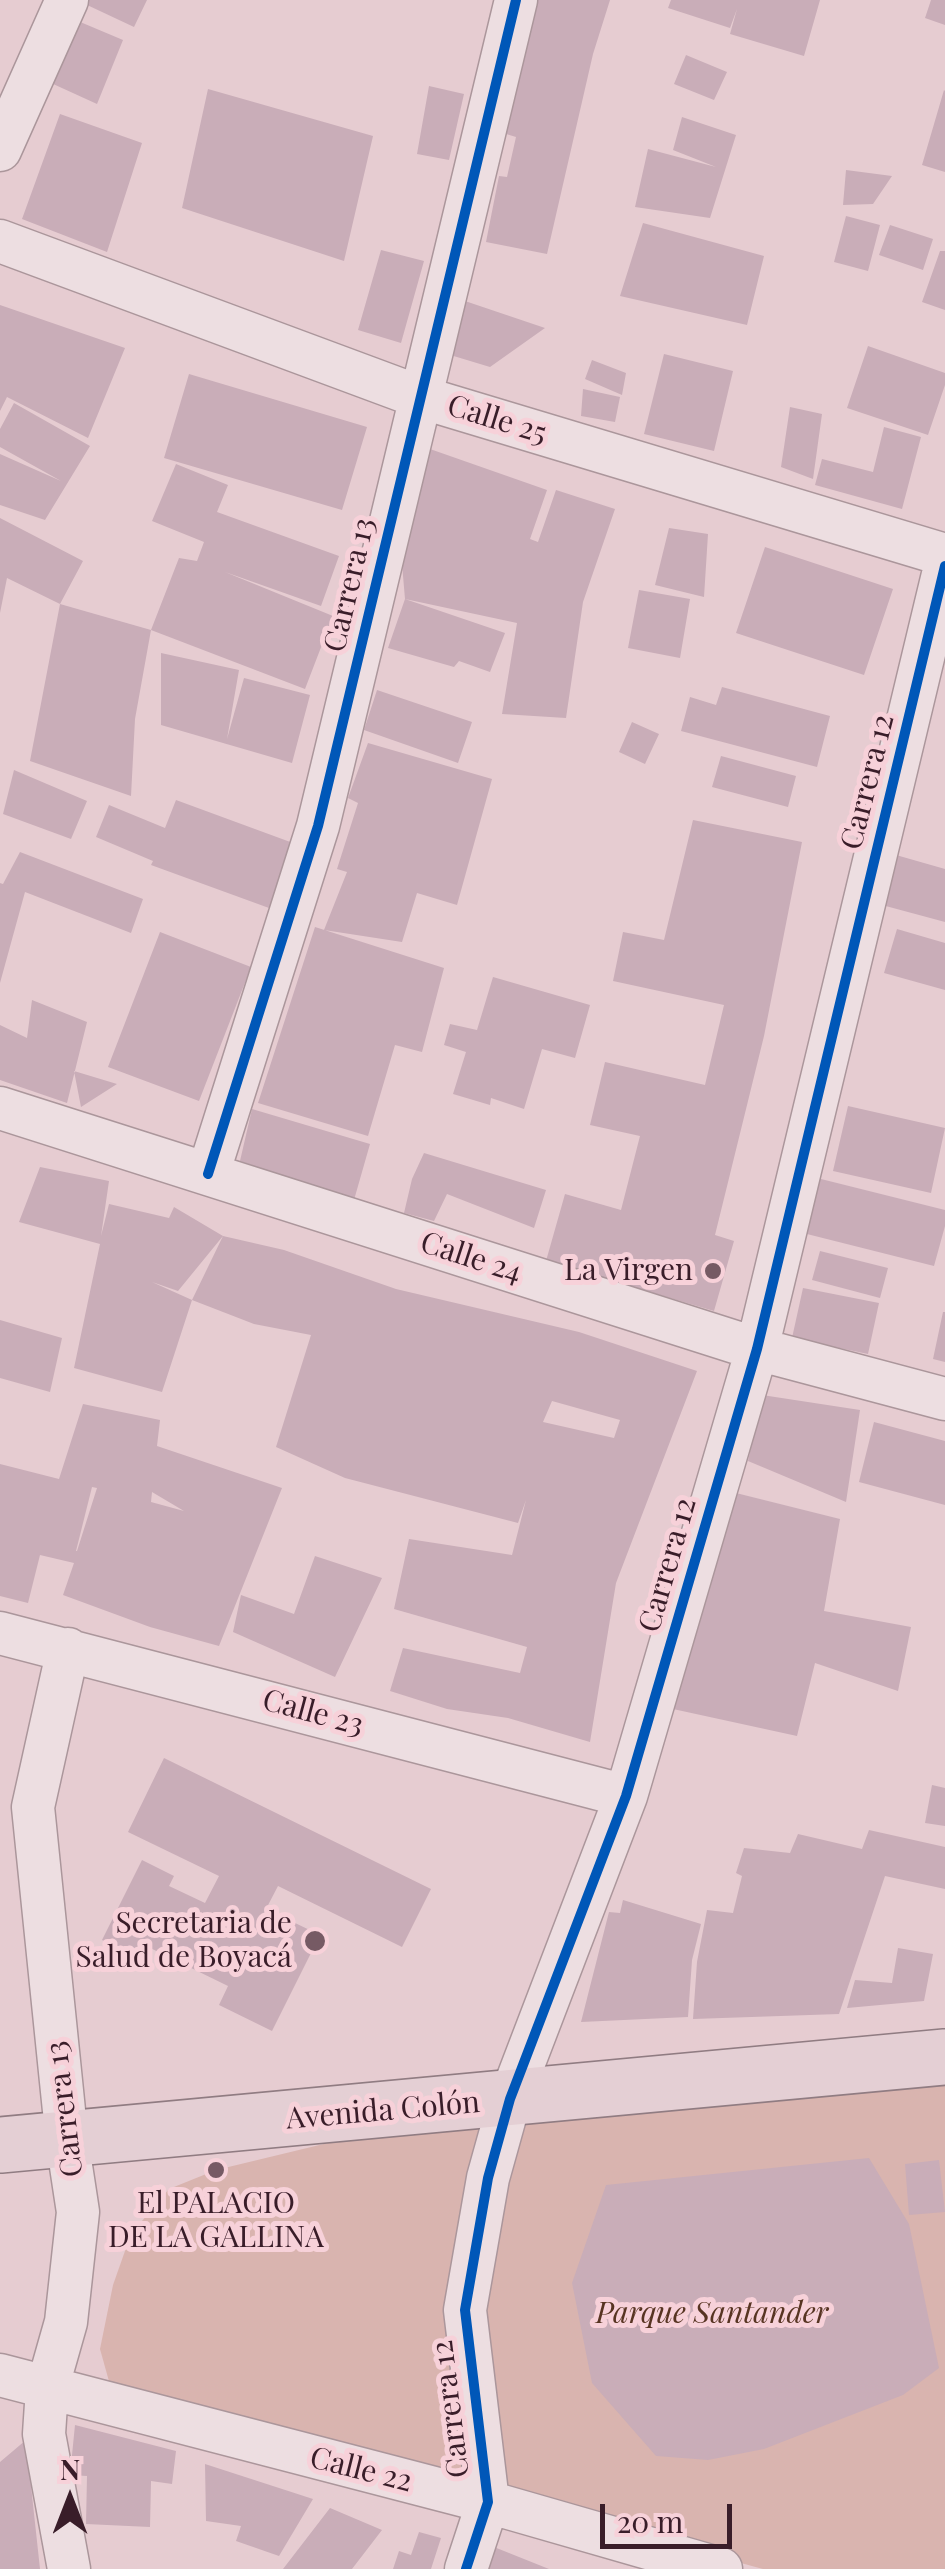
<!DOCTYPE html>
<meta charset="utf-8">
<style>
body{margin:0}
#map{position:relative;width:945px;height:2569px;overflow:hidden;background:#e6ccd1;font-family:"Playfair Display",serif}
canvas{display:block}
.north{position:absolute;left:20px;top:2449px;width:100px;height:100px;-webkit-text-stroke:8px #f7d1d9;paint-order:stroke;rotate:0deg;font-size:28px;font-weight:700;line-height:40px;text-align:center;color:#391d29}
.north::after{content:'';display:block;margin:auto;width:35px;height:45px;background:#391d29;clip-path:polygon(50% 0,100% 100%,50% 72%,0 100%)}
.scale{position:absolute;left:600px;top:2504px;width:132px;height:45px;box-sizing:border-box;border:5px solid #391d29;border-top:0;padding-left:12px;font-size:30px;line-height:35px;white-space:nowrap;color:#391d29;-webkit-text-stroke:8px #f7d1d9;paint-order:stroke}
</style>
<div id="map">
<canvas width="945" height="2569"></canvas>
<div class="north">N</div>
<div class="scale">20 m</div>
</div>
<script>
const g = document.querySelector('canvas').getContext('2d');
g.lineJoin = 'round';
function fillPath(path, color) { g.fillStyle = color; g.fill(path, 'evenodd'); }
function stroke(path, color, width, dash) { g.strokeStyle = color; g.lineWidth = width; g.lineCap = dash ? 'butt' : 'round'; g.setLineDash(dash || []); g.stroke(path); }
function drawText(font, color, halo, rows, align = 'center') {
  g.font = font + ' "Playfair Display",serif'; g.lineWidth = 10; g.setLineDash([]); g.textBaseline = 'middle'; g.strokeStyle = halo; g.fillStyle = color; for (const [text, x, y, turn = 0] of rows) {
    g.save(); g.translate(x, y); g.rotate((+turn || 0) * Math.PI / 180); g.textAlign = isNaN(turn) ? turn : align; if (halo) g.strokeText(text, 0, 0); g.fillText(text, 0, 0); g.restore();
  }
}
fillPath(new Path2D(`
 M945,2057V2569H763L112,2392L100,2349L113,2285L131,2234L169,2189L216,2170L510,2099Z`), '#d9b4af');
fillPath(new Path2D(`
 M87,0H147L134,27L85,4Z
 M538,0H610L593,54L547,254L486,242L499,176L507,177L516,137L493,130Z
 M671,0H820L804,56L730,34L737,9L730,28L668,8Z
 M931,0H945V25L925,18Z
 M66,16L123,40L97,104L40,78Z
 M686,55L727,72L714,100L674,84Z
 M429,86L464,94L449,160L417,154Z
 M208,89L373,136L344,261L182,208Z
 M944,90L945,91V172L922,165Z
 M60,114L142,143L107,252L22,219Z
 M682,117L736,135L710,218L635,207L648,149L716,167L673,150Z
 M846,170L892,176L873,204L843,205Z
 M846,216L880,225L868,271L834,262Z
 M643,223L764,256L747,325L620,296Z
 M890,225L933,239L923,270L879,255Z
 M381,250L424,261L401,343L358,330Z
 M940,251H945V310L922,302Z
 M465,301L545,328L490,367L447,354Z
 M0,305L125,348L88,438L7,397L0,411Z
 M868,346L945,373V385L928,435L847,408Z
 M664,354L733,371L714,451L644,434Z
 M592,360L626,373L622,395L585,379Z
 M189,374L367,427L342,510L164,458Z
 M583,389L620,397L615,422L581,416Z
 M14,403L90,446L45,520L0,505V454L61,481L0,447V429Z
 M790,407L822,414L813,479L781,467Z
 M884,427L921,437L902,509L815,485L822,459L873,472Z
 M430,449L547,490L530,539L538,542L556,490L615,509L583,602L566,718L502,714L517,623L405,599L505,633L490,672L459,661L454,667L388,648L405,599L401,552Z
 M176,464L228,485L217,512L339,556L321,606L225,572L333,616L305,689L151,630L179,558L197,561L204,542L152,521Z
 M0,518L83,561L60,604L7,578L0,613Z
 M669,528L708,534L704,597L655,585Z
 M765,547L893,589L864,675L736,633Z
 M639,590L690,599L680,658L628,648Z
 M60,604L151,630L135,719L131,796L30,761Z
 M161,653L239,670L227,739L244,678L310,695L292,763L161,725Z
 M722,687L830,716L817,767L681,731L690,697L716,705Z
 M377,690L472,722L458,763L364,730Z
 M632,722L659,734L645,764L619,752Z
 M368,743L492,779L457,905L417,893L402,942L324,930L347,872L337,869L358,803L348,798Z
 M721,756L796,776L788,807L712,787Z
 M14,770L87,801L71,839L3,814Z
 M176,800L293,843L269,908L151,865L153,861L96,837L109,805L165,828Z
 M693,820L802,842L764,1036L715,1235L734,1241L714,1311L546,1261L565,1194L621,1210L640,1136L590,1125L605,1062L705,1085L724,1005L613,981L623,932L664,940Z
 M20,852L143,899L131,933L25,892L0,983V883L3,884Z
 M896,855L945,869V922L882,905Z
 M315,927L444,968L422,1052L395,1045L368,1136L258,1103Z
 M897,929L945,943V990L884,973Z
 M160,932L251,967L199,1101L108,1067Z
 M493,977L590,1005L575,1058L542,1049L524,1109L491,1098L490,1105L453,1094L466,1052L444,1045L450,1024L477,1030Z
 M32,1000L87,1022L67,1103L0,1080V1025L27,1038Z
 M74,1071L117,1084L81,1107Z
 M848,1106L945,1128L931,1193L833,1171Z
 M252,1109L370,1144L354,1200L240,1161Z
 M424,1153L546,1190L534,1228L447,1194L434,1221L404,1213L412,1179Z
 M40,1167L109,1181L101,1236L109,1204L169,1218L174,1207L223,1236L284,1250L396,1289L579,1332L697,1371L616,1583L590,1742L508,1718L447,1709L390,1691L403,1648L520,1673L527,1647L394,1609L409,1539L512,1555L526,1500L518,1523L345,1478L276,1447L311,1335L254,1324L192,1300L223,1236L178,1291L152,1282L192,1300L162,1392L74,1368L100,1244L19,1222ZM552,1401L620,1420L614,1438L543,1422Z
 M813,1177L945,1210V1226L934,1266L799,1232Z
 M820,1251L888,1268L880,1298L812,1280Z
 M803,1288L879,1303L868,1354L792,1338Z
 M943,1312H945V1362L933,1359Z
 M0,1320L62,1338L50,1392L0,1378Z
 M762,1395L860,1410L846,1502L748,1461Z
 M83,1404L160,1420L157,1446L282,1488L219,1646L150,1627L63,1595L74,1563L40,1555L28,1603L0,1596V1464L59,1479ZM92,1487L97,1488L77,1551H76ZM152,1492L184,1511L151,1502Z
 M874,1422L945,1441V1505L859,1482Z
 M736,1493L840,1519L824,1611L911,1627L898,1691L815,1663L797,1736L673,1709Z
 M315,1556L382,1578L335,1677L233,1632L241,1595L294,1614Z
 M164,1758L431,1889L402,1947L278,1886L266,1909L320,1935L272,2031L219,2005L228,1986L140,1943L134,1956L102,1940L142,1860L174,1876L169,1886L205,1903L219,1876L128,1832Z
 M932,1785L945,1788V1826L925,1823Z
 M869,1830L945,1847V1889L885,1876L839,2014L693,2019L697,1962L707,1910L733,1913L742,1876L736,1873L744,1848L790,1853L798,1834L862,1849Z
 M623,1900L701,1924L692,1960L688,2017L581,2022L609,1912L620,1913Z
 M898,1948L933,1954L924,2001L847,2008L855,1980L892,1983Z
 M869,2158L909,2224L939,2368L903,2395L764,2449L708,2460L656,2456L592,2383L572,2283L606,2185Z
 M939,2160L945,2212L909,2215L905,2164Z
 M75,2425L176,2451L172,2484L151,2481L150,2527L86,2524L87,2476L70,2475Z
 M26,2440L40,2569H0V2462Z
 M205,2464L313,2499L279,2556L236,2541L241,2526L206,2521Z
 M330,2508L382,2530L352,2569H283Z
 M419,2532L441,2538L431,2569H393L399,2551L411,2555Z
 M494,2547L549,2569H486Z`), '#c9adb8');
const minor = new Path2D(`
 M0,150L67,0
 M0,241L420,397L945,555
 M0,1108L757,1349L945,1399
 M208,1174L318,826L516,0
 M0,1633L626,1796
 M68,1649L33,1807L67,2140L78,2212L66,2322L47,2389L44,2434L69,2569
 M0,2375L488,2502L721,2569
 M466,2569L488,2502L465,2310L488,2178L510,2099L626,1796L757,1349L945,566`);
const primary = new Path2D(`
 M0,2145L945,2057`);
stroke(minor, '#ab969b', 45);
stroke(primary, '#907c82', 58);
stroke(minor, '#eddee1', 42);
stroke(primary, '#e4cfd4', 55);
stroke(new Path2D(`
 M208,1174L318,826L516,0
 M466,2569L488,2502L465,2310L488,2178L510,2099L626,1796L757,1349L945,566`), '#0057b8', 10);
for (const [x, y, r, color] of [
 [713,1271,10,"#765a64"],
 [315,1941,12,"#765a64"],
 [216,2170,10,"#765a64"]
]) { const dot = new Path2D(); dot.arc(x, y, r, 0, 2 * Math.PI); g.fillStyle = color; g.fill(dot); stroke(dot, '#f7d1d9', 4); }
drawText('30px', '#391d29', '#f7d1d9', [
 ["Calle 25",497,420,17],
 ["Carrera 13",350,585,-77],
 ["Carrera 12",868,782,-76],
 ["Calle 24",471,1258,18],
 ["Carrera 12",668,1565,-74],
 ["Calle 23",313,1713,15],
 ["Carrera 13",65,2109,-97],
 ["Avenida Colón",383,2111,-5],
 ["Carrera 12",451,2409,-97],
 ["Calle 22",361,2470,14]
]);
drawText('30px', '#391d29', '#f7d1d9', [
 ["La Virgen",693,1271],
 ["Secretaria de",292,1924],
 ["Salud de Boyacá",292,1958],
 ["El PALACIO",216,2204,"center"],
 ["DE LA GALLINA",216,2238,"center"]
], 'right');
drawText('italic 30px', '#573422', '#f7d1d9', [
 ["Parque Santander",712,2314]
]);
</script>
